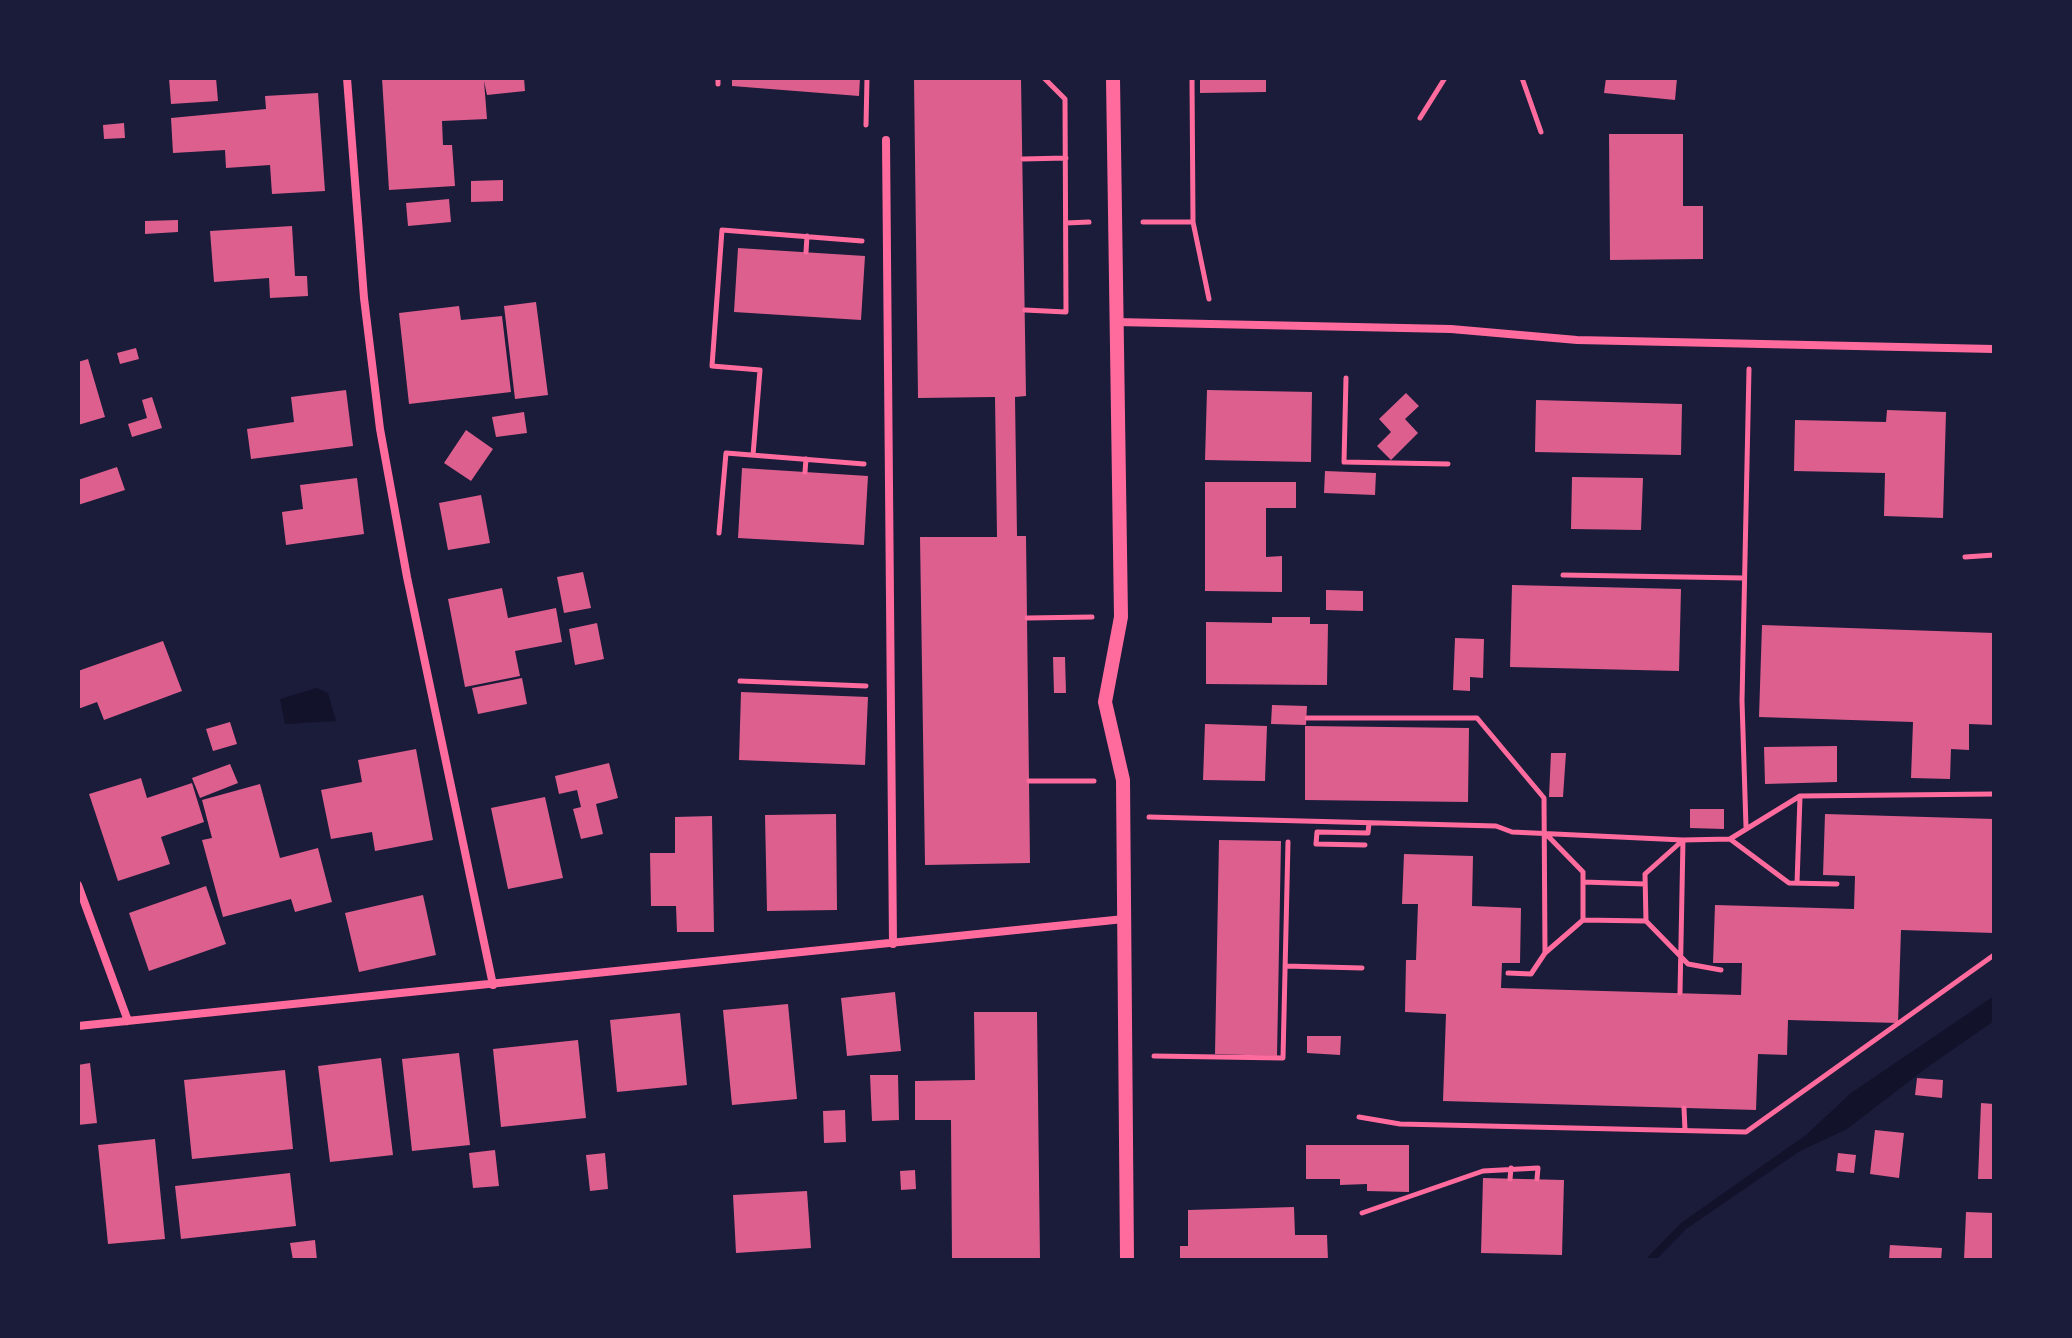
<!DOCTYPE html>
<style>
body{margin:0}
#map{position:relative;width:2072px;height:1338px;overflow:hidden;background:#1b1b3a;font-family:"Varela Round",sans-serif}
canvas{display:block}
.frame{position:absolute;inset:0;border:80px solid #1b1b3a;pointer-events:none}
</style>
<div id="map">
<canvas width="2072" height="1338"></canvas>
<div class="frame"></div>
</div>
<script>
const g = document.querySelector('canvas').getContext('2d');
g.lineJoin = 'round';
function fillPath(path, color) { g.fillStyle = color; g.fill(path, 'evenodd'); }
function stroke(path, color, width, dash) { g.strokeStyle = color; g.lineWidth = width; g.lineCap = dash ? 'butt' : 'round'; g.setLineDash(dash || []); g.stroke(path); }
fillPath(new Path2D(`
 M317,688L328,693L336,721L285,724L280,699Z
 M1994,996V1021L1929,1066L1847,1129L1800,1151L1686,1229L1656,1260H1645L1681,1223L1806,1135L1851,1093Z`), '#12122b');
fillPath(new Path2D(`
 M169,78H216L218,101L171,104Z
 M382,78H524L525,91L487,95L484,81L487,119L442,121L443,145H452L455,186L389,190Z
 M732,78H860L859,96L732,86Z
 M914,78H1021L1026,396L1015,397L1017,536H1026L1030,863L925,865L920,537H997L995,397L918,398Z
 M1200,78H1266V92L1200,93Z
 M1606,78H1677L1675,100L1604,93Z
 M318,93L325,191L272,194L270,165L226,168L225,150L173,153L171,118L266,109L265,96Z
 M124,123L125,138L104,139L103,125Z
 M1609,134H1683V206H1703V259L1610,260Z
 M503,180V201L471,202V181Z
 M449,199L451,222L408,226L406,203Z
 M178,220V232L145,234V221Z
 M292,226L295,276H307L308,296L270,298L269,278L214,282L210,231Z
 M738,248L865,256L861,320L734,312Z
 M536,302L548,395L515,399L504,306Z
 M459,306L461,320L502,316L511,392L409,404L399,313Z
 M136,348L139,359L120,364L117,353Z
 M88,359L105,417L78,425V362Z
 M346,390L353,446L251,459L247,429L294,422L291,397Z
 M1207,390L1312,392L1311,462L1205,460Z
 M1406,393L1419,406L1405,419L1418,433L1391,460L1377,446L1391,432L1379,419Z
 M152,397L162,428L132,437L128,424L147,418L142,400Z
 M1536,400L1682,404L1681,455L1535,452Z
 M1887,410L1946,412L1943,518L1884,516L1885,473L1794,471L1795,420L1886,422Z
 M524,412L527,433L496,437L492,417Z
 M466,430L493,449L471,481L444,463Z
 M117,467L125,490L78,505V480Z
 M742,468L868,476L864,545L738,538Z
 M1325,471L1376,473L1375,495L1324,493Z
 M1572,477L1643,478L1641,530L1571,529Z
 M357,478L364,534L286,545L282,512L303,509L300,485Z
 M1205,482H1296V508H1266V557L1282,556V592L1205,591Z
 M481,495L490,543L448,550L439,503Z
 M583,572L591,608L564,613L557,577Z
 M1512,585L1681,589L1679,671L1510,667Z
 M502,588L508,618L556,608L562,642L515,651L520,676L465,687L448,599Z
 M1326,590L1363,591V611L1326,610Z
 M1272,617H1310V624H1328L1327,685L1206,684V622L1272,623Z
 M597,623L604,659L575,665L569,629Z
 M1762,625L1994,633V725L1969,724V750L1951,749L1950,779L1911,778L1913,722L1759,717Z
 M1455,638L1484,639L1483,678L1470,677V691L1453,690Z
 M163,641L182,691L104,720L97,702L78,709V671Z
 M1053,657H1065L1066,693H1054Z
 M522,678L527,704L478,714L472,688Z
 M741,692L868,697L865,765L739,760Z
 M1272,705L1307,706L1306,725L1271,724Z
 M230,722L237,744L213,751L206,729Z
 M1205,724L1267,726L1265,781L1203,780Z
 M1305,726L1469,728L1468,802L1305,800Z
 M1837,746V782L1765,784L1764,747Z
 M416,749L433,840L375,851L372,832L331,839L321,790L362,782L358,760Z
 M1551,753H1566L1563,797H1549Z
 M609,763L618,798L596,804L603,834L581,839L573,809L581,807L577,790L559,794L555,776Z
 M230,764L238,783L200,798L192,778Z
 M141,778L147,798L192,783L204,822L161,837L170,864L118,881L89,794Z
 M260,784L280,858L318,848L332,902L295,912L291,899L223,917L202,840L212,838L202,800Z
 M545,797L563,878L508,889L491,808Z
 M1690,809H1724V829L1690,828Z
 M836,814L837,910L767,911L765,815Z
 M1825,814L1994,819V933L1901,930L1898,1023L1788,1020L1787,1055L1758,1054L1756,1110L1443,1101L1446,1014L1405,1012L1406,960H1416L1418,904H1402L1404,854L1473,856L1472,906L1521,908L1520,963H1502L1501,988L1741,995L1742,963H1713L1715,905L1854,909L1855,876L1823,875Z
 M712,816L714,932H677L676,906H651L650,853H675V817Z
 M1219,840L1281,841L1277,1056L1215,1054Z
 M206,886L226,944L149,971L129,913Z
 M423,895L436,955L359,972L345,913Z
 M895,992L901,1051L847,1056L841,998Z
 M788,1004L797,1099L732,1105L723,1010Z
 M974,1012H1037L1040,1260H952L951,1120H915V1081L975,1080Z
 M680,1013L687,1085L617,1092L610,1020Z
 M1307,1036H1341L1340,1055L1307,1053Z
 M578,1040L586,1118L501,1127L493,1049Z
 M459,1053L470,1145L412,1151L402,1059Z
 M381,1058L393,1155L330,1162L318,1066Z
 M90,1063L97,1123L78,1125V1065Z
 M285,1070L293,1149L192,1159L184,1080Z
 M870,1075H898L899,1120L872,1121Z
 M1917,1078L1943,1080L1942,1098L1915,1095Z
 M1981,1103L1994,1104V1179H1978Z
 M845,1110L846,1142L824,1143L823,1111Z
 M1875,1130L1904,1133L1899,1178L1870,1174Z
 M155,1139L165,1239L108,1244L98,1145Z
 M1306,1145H1409V1192L1367,1191V1184L1340,1185V1179H1306Z
 M495,1150L499,1186L473,1188L469,1153Z
 M605,1153L608,1189L590,1191L586,1155Z
 M1838,1153L1856,1155L1854,1173L1836,1171Z
 M915,1170L916,1189L901,1190L900,1171Z
 M290,1173L296,1226L181,1239L175,1186Z
 M1483,1178L1564,1180L1562,1255L1481,1253Z
 M807,1191L811,1248L736,1253L733,1195Z
 M1294,1207L1295,1235H1327L1328,1260H1180V1246H1188V1210Z
 M1966,1212L1994,1213V1260H1964Z
 M315,1240L317,1260H293L290,1243Z
 M1890,1245L1942,1248L1941,1260L1889,1259Z`), '#dd5f8e');
stroke(new Path2D(`
 M1192,78L1193,222L1209,299
 M1522,78L1541,132
 M718,84V78
 M1420,118L1445,78
 M866,125L867,78
 M1023,159L1066,158
 M1143,222H1193
 M1066,223L1089,222
 M806,252L807,236
 M1025,310L1066,312L1065,99L1044,78
 M1346,378L1344,462L1448,464
 M753,455L760,370L712,366L722,230L862,241
 M805,472L806,459
 M719,533L726,453L864,464
 M1965,557L1994,555
 M1563,575L1744,578
 M1027,618L1092,617
 M740,681L866,686
 M1307,718H1477L1544,798L1545,953L1531,974L1508,973
 M1029,781H1094
 M1149,817L1496,826L1512,832L1683,840L1730,839L1800,796L1994,794
 M1746,827L1742,701L1749,369
 M1730,839L1789,883L1837,884
 M1682,841L1645,874L1646,921L1688,964L1721,970
 M1365,845L1316,844L1317,832L1368,833L1369,823
 M1583,882L1645,884
 M1797,883L1800,797
 M1583,920L1646,921
 M1545,953L1583,920V872L1545,833
 M1285,966L1362,968
 M1680,993L1683,840
 M1154,1056L1283,1058L1288,842
 M1684,1108L1685,1130
 M1359,1117L1400,1124L1746,1132L1994,955
 M1510,1179L1511,1168
 M1362,1213L1483,1171L1538,1168L1537,1179`), '#ff6b9d', 5);
stroke(new Path2D(`
 M347,78L364,298L380,429L407,577L493,985
 M886,140L893,944
 M1115,322L1451,329L1577,340L1994,349
 M78,885L128,1021
 M78,1026L1124,919`), '#ff6b9d', 8);
stroke(new Path2D(`
 M1113,78L1121,617L1105,702L1123,780L1127,1260`), '#ff6b9d', 14);
</script>
